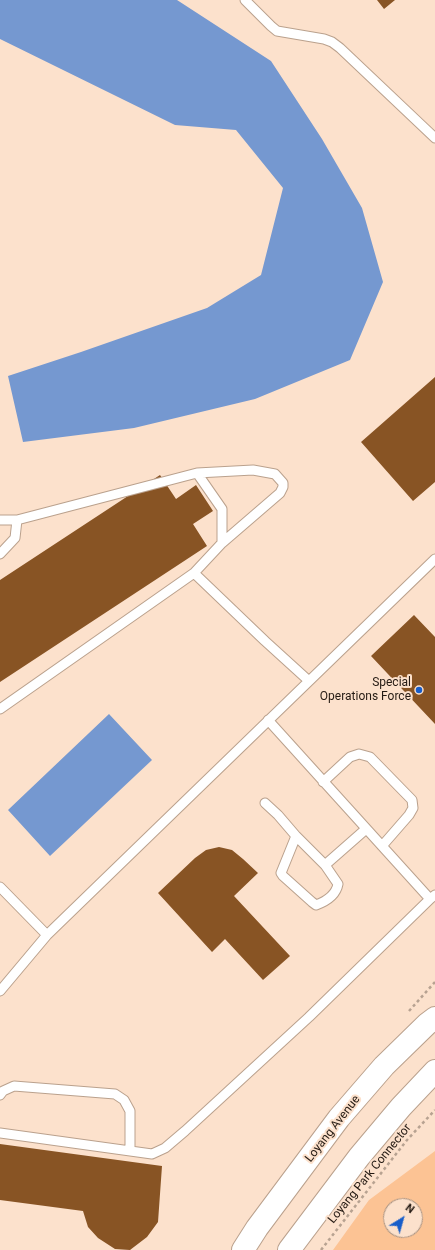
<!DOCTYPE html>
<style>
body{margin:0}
#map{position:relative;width:435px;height:1250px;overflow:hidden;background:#fce1cc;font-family:Roboto,sans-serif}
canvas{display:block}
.north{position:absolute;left:383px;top:1198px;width:40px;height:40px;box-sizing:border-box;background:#fce1cc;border:1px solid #a69182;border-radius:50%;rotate:37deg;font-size:11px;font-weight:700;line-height:16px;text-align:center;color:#241a13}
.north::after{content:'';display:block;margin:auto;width:14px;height:18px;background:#195ec9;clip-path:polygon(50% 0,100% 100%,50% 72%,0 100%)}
</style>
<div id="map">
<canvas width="435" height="1250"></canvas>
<div class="north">N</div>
</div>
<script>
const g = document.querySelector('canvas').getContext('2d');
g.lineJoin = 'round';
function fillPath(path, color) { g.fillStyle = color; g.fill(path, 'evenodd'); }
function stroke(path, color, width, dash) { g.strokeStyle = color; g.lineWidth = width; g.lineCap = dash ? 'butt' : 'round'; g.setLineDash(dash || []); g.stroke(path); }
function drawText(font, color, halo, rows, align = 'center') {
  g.font = font + ' Roboto,sans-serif'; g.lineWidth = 4; g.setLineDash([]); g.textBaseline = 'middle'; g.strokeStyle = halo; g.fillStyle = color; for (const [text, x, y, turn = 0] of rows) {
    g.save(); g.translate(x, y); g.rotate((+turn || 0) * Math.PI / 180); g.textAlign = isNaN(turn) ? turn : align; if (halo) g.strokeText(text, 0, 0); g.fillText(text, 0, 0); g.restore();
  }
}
fillPath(new Path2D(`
 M435,1151V1250H333L369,1200ZM391,1206H415V1230H391Z`), '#fcc394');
fillPath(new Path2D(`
 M0,0H177L271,61L322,139L362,208L383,282L350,360L255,399L134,428L23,442L8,376L81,352L207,308L261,275L283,188L236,130L175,125L0,39Z
 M109,714L152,760L50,856L8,810Z`), '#7598d0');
fillPath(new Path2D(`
 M377,0H395L384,9Z
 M435,377V482L413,501L361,442Z
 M160,475L176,499L196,485L213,511L193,524L207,546L0,682V580Z
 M414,615L435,637V724L371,656Z
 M219,847L232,850L243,859L258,873L234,896L290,956L263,980L225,939L212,952L158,893L195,858L206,850Z
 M0,1144L162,1166L158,1222L147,1237L130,1250L115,1249L98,1238L88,1227L83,1211L0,1200Z`), '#885424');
const service = new Path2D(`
 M245,0L271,26L277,31L324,39L332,42L340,48L435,138
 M197,473L222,509V543
 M0,520H17L197,473L253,470L275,474L283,483V487L280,493L222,543L194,573L0,709
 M0,554L15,538L17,520
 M194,573L265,641L309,681
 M268,720L430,899
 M323,782L350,757L359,754L370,757L412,800L413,808L409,815L382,846
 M265,803L278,815L296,836L325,865L338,884C336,895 327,901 316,905L312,902L283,876L281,873L296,836
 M325,865L366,829
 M0,887L47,935
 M0,991L47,935L435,559
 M0,1095L3,1091L14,1086L115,1094L124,1100L130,1111V1151
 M0,1133L152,1154L165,1148L185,1131L309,1017L430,899L435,895`);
const primary = new Path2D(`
 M243,1250L257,1228L339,1118L384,1066L427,1024L435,1018
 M289,1250L359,1157L401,1107L435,1071`);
stroke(service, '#baa18d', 11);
stroke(primary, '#baa18d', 24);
stroke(new Path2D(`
 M409,1011L435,982
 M321,1250L407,1140L435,1110`), '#b7a291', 2.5, [3, 3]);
stroke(service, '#fff', 9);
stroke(primary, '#fff', 22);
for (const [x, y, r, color] of [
 [419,690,4,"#195ec9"]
]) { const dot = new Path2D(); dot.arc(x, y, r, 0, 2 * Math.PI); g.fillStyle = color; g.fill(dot); stroke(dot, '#fce1cc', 1.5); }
drawText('12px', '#241a13', '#fce1cc', [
 ["Special",411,683],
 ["Operations Force",411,697]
], 'right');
drawText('12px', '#241a13', '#fce1cc', [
 ["Loyang Avenue",333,1129,-52],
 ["Loyang Park Connector",370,1174,-51]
]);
</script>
